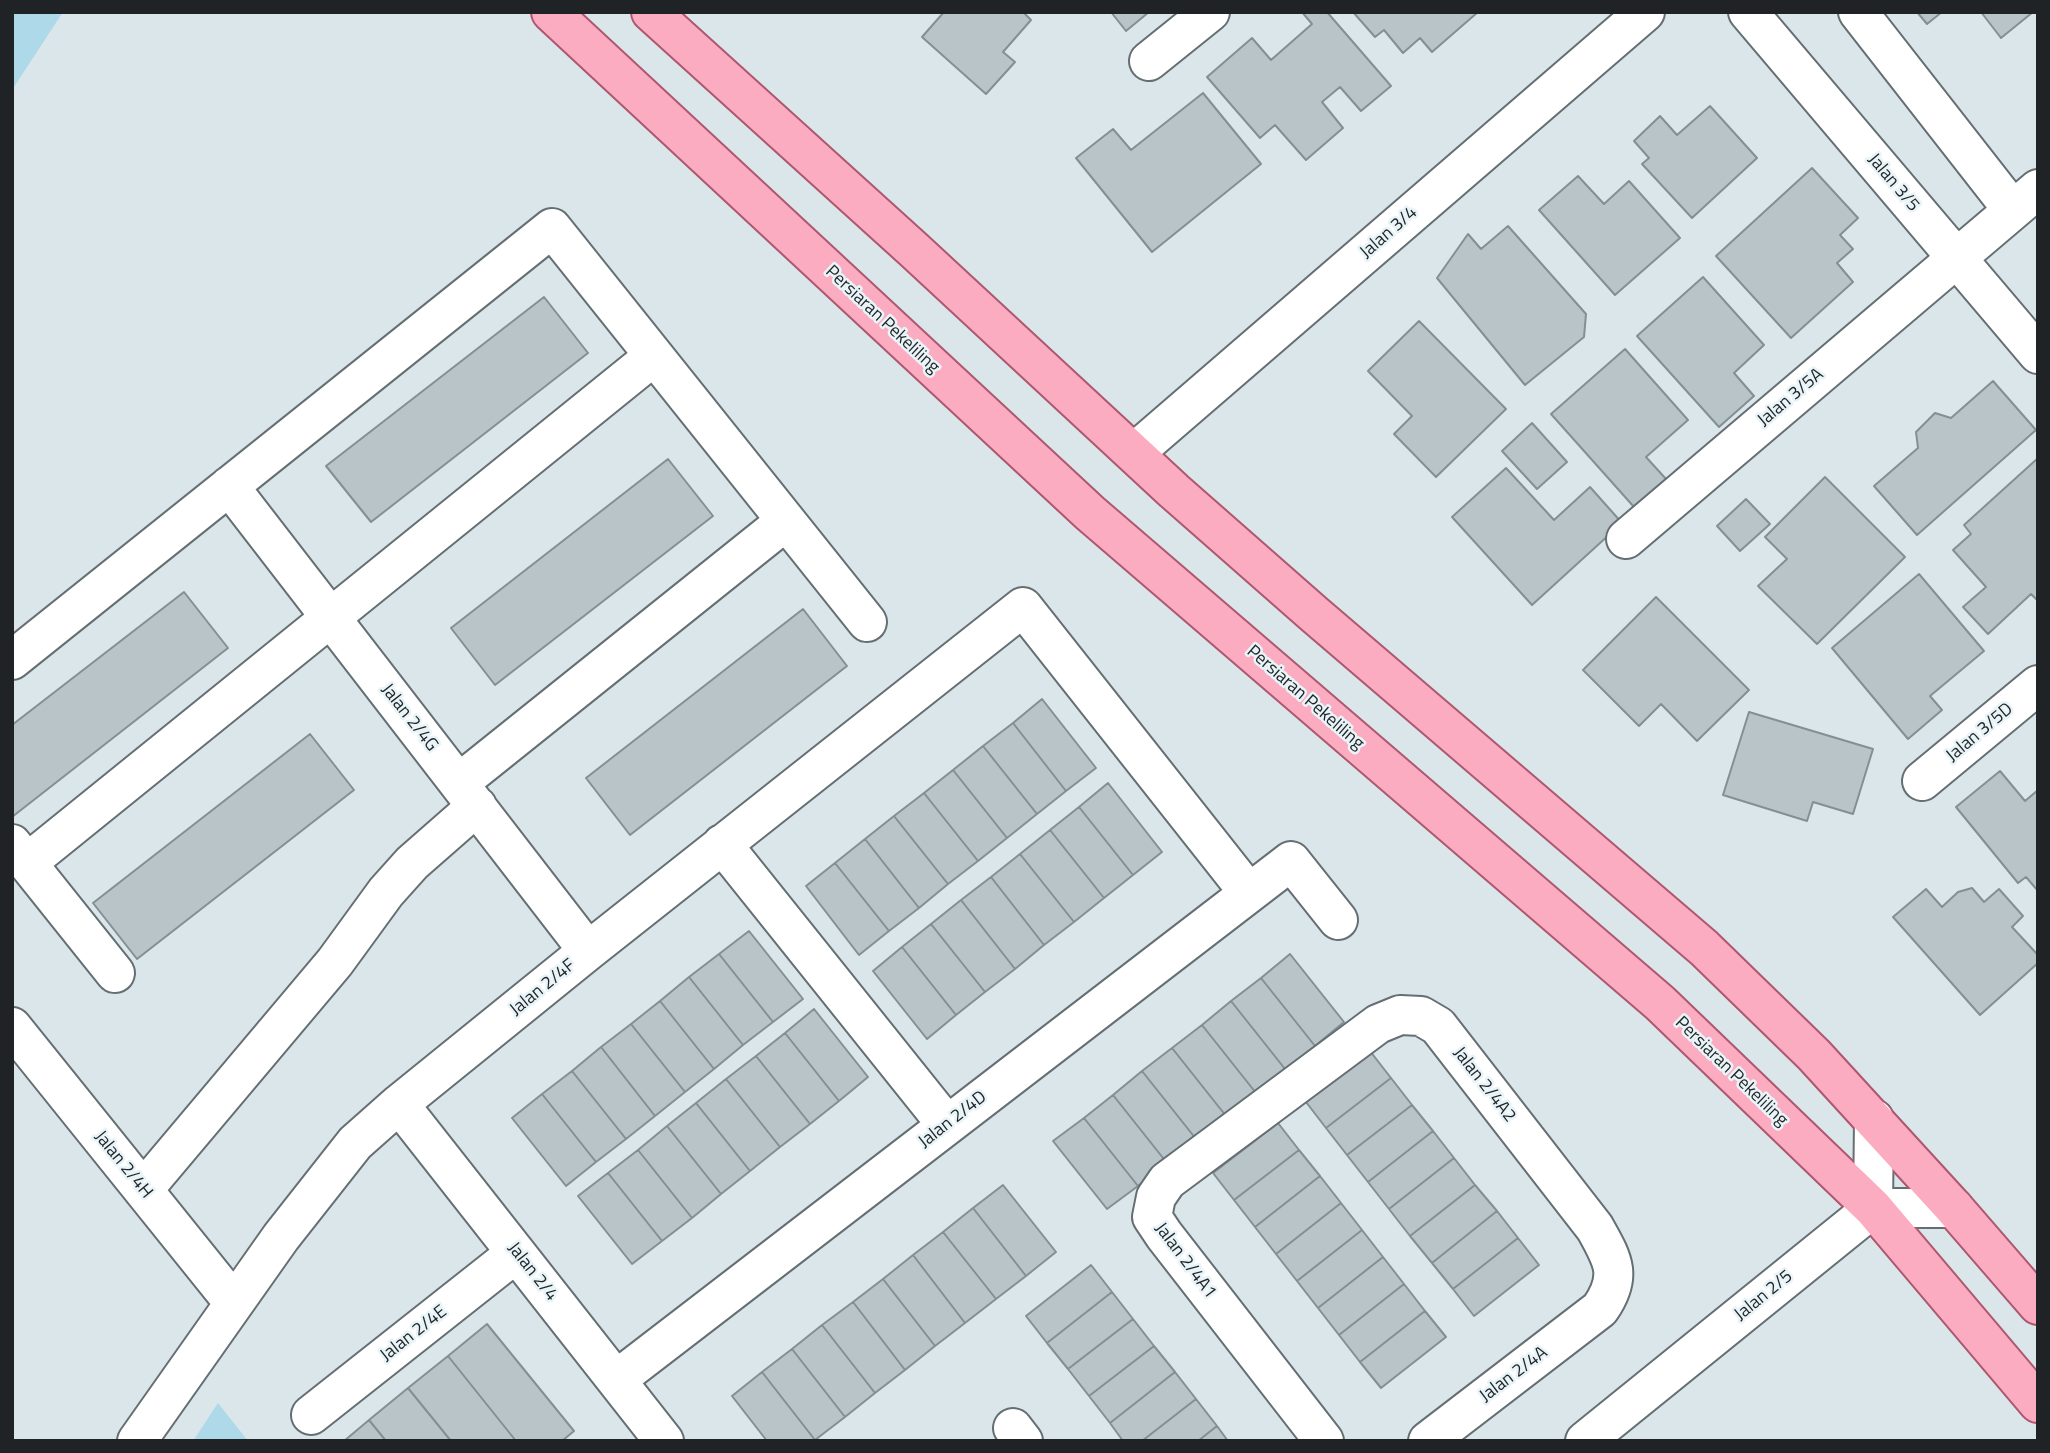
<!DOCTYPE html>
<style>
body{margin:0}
#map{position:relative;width:2050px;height:1453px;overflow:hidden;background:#dbe6eb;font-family:"Titillium Web",sans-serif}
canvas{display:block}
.frame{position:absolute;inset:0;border:14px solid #1f2325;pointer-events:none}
</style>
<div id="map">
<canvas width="2050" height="1453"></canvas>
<div class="frame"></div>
</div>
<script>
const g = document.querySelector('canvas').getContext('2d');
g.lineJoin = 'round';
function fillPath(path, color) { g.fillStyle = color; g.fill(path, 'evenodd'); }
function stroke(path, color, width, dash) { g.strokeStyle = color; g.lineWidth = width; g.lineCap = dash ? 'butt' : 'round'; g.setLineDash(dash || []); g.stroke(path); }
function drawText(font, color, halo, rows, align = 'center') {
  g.font = font + ' "Titillium Web",sans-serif'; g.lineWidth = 5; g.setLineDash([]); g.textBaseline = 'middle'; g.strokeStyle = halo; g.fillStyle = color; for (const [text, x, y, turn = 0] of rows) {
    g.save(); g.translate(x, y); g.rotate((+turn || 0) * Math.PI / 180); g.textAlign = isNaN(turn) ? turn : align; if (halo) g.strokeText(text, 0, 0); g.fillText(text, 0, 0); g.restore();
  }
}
fillPath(new Path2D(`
 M12,12H63L12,90Z
 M218,1403L248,1441H193Z`), '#aed9e8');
const building = new Path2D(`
 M944,12H1023L1031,20L1003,52L1015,62L986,94L922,37Z
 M1111,12H1149L1126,31Z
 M1302,12H1327L1391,86L1361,111L1340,87L1322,102L1343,128L1306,160L1275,125L1260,138L1207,77L1252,38L1271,60L1312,24Z
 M1353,12H1478L1432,52L1420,38L1403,53L1384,30L1375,37Z
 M1917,12H1942L1927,24Z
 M1981,12H2033L2001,38Z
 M1203,93L1261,164L1152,252L1076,158L1113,129L1131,150Z
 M1710,106L1757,158L1692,218L1642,164L1649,158L1634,141L1660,116L1677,135Z
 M1812,168L1858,218L1840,235L1853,249L1837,263L1853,282L1791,338L1716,256Z
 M1578,176L1604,204L1629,181L1680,238L1615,295L1539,210Z
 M1508,226L1586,314L1584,337L1525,385L1437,278L1468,234L1481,249Z
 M1703,277L1764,345L1734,373L1754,396L1719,427L1637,336Z
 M544,297L588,353L371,522L326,466Z
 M1419,321L1506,409L1436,477L1394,434L1412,416L1368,371Z
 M1625,349L1688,420L1646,457L1666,479L1634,507L1551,414Z
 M1993,381L2036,430L1917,535L1874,486L1918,448L1916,432L1935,413L1951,418Z
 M1532,423L1567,462L1537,489L1502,451Z
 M2038,458V601L2031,594L1988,634L1963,607L1986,587L1953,550L1971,534L1964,525Z
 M668,459L713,516L495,685L451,628Z
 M1506,468L1554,520L1590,487L1622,523L1532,605L1452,517Z
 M1825,477L1905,557L1817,644L1758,586L1787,559L1765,537Z
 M1746,499L1770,524L1740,551L1717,526Z
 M1919,574L1984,651L1930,696L1942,710L1908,739L1832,648Z
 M184,592L228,648L12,817V725Z
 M1656,597L1749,690L1697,741L1661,704L1639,726L1583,670Z
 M803,609L847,666L630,835L586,778Z
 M1042,699L1096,768L1066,791L1013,723Z
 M1749,712L1873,749L1853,814L1813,802L1807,821L1723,795Z
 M1013,723L1066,791L1037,814L983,746Z
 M310,734L354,790L137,959L93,903Z
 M983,746L1037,814L1007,838L953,770Z
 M953,770L1007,838L978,861L924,793Z
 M2000,771L2025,801L2038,790V891L2026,877L2018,883L1956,807Z
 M1108,783L1162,852L1133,875L1079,807Z
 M924,793L978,861L948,884L894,816Z
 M1079,807L1133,875L1104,898L1050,830Z
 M894,816L948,884L919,908L865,839Z
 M1050,830L1104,898L1074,922L1020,854Z
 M865,839L919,908L889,931L835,863Z
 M1020,854L1074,922L1044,945L991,877Z
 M835,863L889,931L859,955L806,886Z
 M991,877L1044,945L1015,969L961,900Z
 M1972,888L1984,902L1999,889L2023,916L2012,927L2038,955V963L1980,1015L1893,917L1926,889L1942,907L1958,892Z
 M961,900L1015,969L985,992L931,924Z
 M931,924L985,992L956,1015L902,947Z
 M749,931L803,999L773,1022L719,954Z
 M902,947L956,1015L927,1039L873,971Z
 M719,954L773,1022L743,1045L689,977Z
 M1290,954L1344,1022L1315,1046L1261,978Z
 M689,977L743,1045L714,1069L660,1001Z
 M1261,978L1315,1046L1285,1069L1231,1001Z
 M660,1001L714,1069L685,1092L631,1024Z
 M1231,1001L1285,1069L1256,1093L1202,1025Z
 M814,1009L868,1077L839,1101L785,1033Z
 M631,1024L685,1092L655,1116L601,1047Z
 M1202,1025L1256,1093L1226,1116L1172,1048Z
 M785,1033L839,1101L810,1124L756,1056Z
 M601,1047L655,1116L626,1139L572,1071Z
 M1172,1048L1226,1116L1196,1139L1142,1071Z
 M1370,1051L1391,1078L1326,1128L1306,1102Z
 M756,1056L810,1124L780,1147L726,1079Z
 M572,1071L626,1139L596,1162L542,1094Z
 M1142,1071L1196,1139L1167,1163L1113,1095Z
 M1391,1078L1412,1105L1347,1155L1326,1128Z
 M726,1079L780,1147L750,1171L696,1103Z
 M542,1094L596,1162L566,1186L512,1118Z
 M1113,1095L1167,1163L1138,1186L1084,1118Z
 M696,1103L750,1171L721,1194L667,1126Z
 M1412,1105L1433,1131L1368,1182L1347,1155Z
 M1084,1118L1138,1186L1107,1209L1053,1141Z
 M1278,1123L1299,1150L1234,1200L1213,1173Z
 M667,1126L721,1194L692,1218L638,1150Z
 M1433,1131L1454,1158L1389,1209L1368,1182Z
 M638,1150L692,1218L662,1241L608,1173Z
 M1299,1150L1320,1176L1255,1227L1234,1200Z
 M1454,1158L1475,1185L1410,1236L1389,1209Z
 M608,1173L662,1241L632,1264L578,1196Z
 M1320,1176L1341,1203L1276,1254L1255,1227Z
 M1003,1185L1056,1252L1026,1276L973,1208Z
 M1475,1185L1497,1211L1432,1263L1410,1236Z
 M1341,1203L1362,1230L1297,1281L1276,1254Z
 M973,1208L1026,1276L996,1299L943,1232Z
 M1497,1211L1518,1238L1453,1289L1432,1263Z
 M1362,1230L1383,1257L1318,1308L1297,1281Z
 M943,1232L996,1299L965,1323L913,1255Z
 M1518,1238L1539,1265L1474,1316L1453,1289Z
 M913,1255L965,1323L935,1346L883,1279Z
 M1383,1257L1404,1284L1339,1335L1318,1308Z
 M1091,1265L1112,1292L1047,1343L1026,1316Z
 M883,1279L935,1346L905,1370L853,1302Z
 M1404,1284L1425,1311L1360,1362L1339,1335Z
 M1112,1292L1133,1319L1068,1369L1047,1343Z
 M853,1302L905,1370L875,1393L822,1325Z
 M1425,1311L1446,1337L1381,1388L1360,1362Z
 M1133,1319L1154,1346L1089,1396L1068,1369Z
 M487,1324L574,1431L562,1441H516L448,1356Z
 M822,1325L875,1393L845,1417L792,1349Z
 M1154,1346L1175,1372L1110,1423L1089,1396Z
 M792,1349L845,1417L815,1440L762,1372Z
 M448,1356L516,1441H451L408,1388Z
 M762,1372L815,1440L814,1441H767L732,1396Z
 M1175,1372L1196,1399L1142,1441H1123L1110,1423Z
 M408,1388L451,1441H386L369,1420Z
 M1196,1399L1217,1426L1198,1441H1142Z
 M369,1420L386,1441H344Z
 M1217,1426L1228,1441H1198Z`);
fillPath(building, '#b8c4c8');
stroke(building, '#848f93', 2);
const minor = new Path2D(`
 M1748,12L2038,354
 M1858,12L2012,209
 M1149,61L1210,12
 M1134,453L1645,12
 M229,486L588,951
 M1626,539L2038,189
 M12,660L552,228L867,622
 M1922,781L2038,685
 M459,783L786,521
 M12,844L115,973
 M722,844L947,1125
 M27,863L654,356
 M12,1027L234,1303
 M399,1104L664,1441
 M143,1190L335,962L386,892L412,863L477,806
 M1873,1208L1874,1119
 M1873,1208H1954
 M616,1380L1291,861L1338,920
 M311,1415L516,1253
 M1013,1428L1023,1441
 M137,1441L281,1237L355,1143L399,1104L588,951L1023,607L1249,893
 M1324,1441L1164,1235L1152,1217L1156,1197L1167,1181L1378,1024L1400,1015L1421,1016L1438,1026L1595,1228C1613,1260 1623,1276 1600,1309L1428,1441
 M1585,1441L1873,1208`);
const major = new Path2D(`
 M551,12L1090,513L1660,1003L1873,1208L2038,1403
 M651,12L914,250L1174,491L1314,614L1704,948L1814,1055L1954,1208L2038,1305`);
stroke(minor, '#656f73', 42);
stroke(major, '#ad586f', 42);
stroke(minor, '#fff', 38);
stroke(major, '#fbacc1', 38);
drawText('18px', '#1f2325', '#e8f4f8', [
 ["Jalan 3/5",1893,183,50],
 ["Jalan 3/4",1389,233,-41],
 ["Persiaran Pekeliling",882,320,43],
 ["Jalan 3/5A",1791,398,-40],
 ["Persiaran Pekeliling",1305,698,41],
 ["Jalan 2/4G",409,718,52],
 ["Jalan 3/5D",1980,733,-40],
 ["Jalan 2/4F",543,988,-39],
 ["Persiaran Pekeliling",1731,1072,44],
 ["Jalan 2/4A2",1484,1085,52],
 ["Jalan 2/4D",953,1120,-38],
 ["Jalan 2/4H",123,1165,51],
 ["Jalan 2/4A1",1185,1261,53],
 ["Jalan 2/4",532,1272,52],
 ["Jalan 2/5",1764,1296,-39],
 ["Jalan 2/4E",414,1334,-38],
 ["Jalan 2/4A",1514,1375,-37]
]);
</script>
